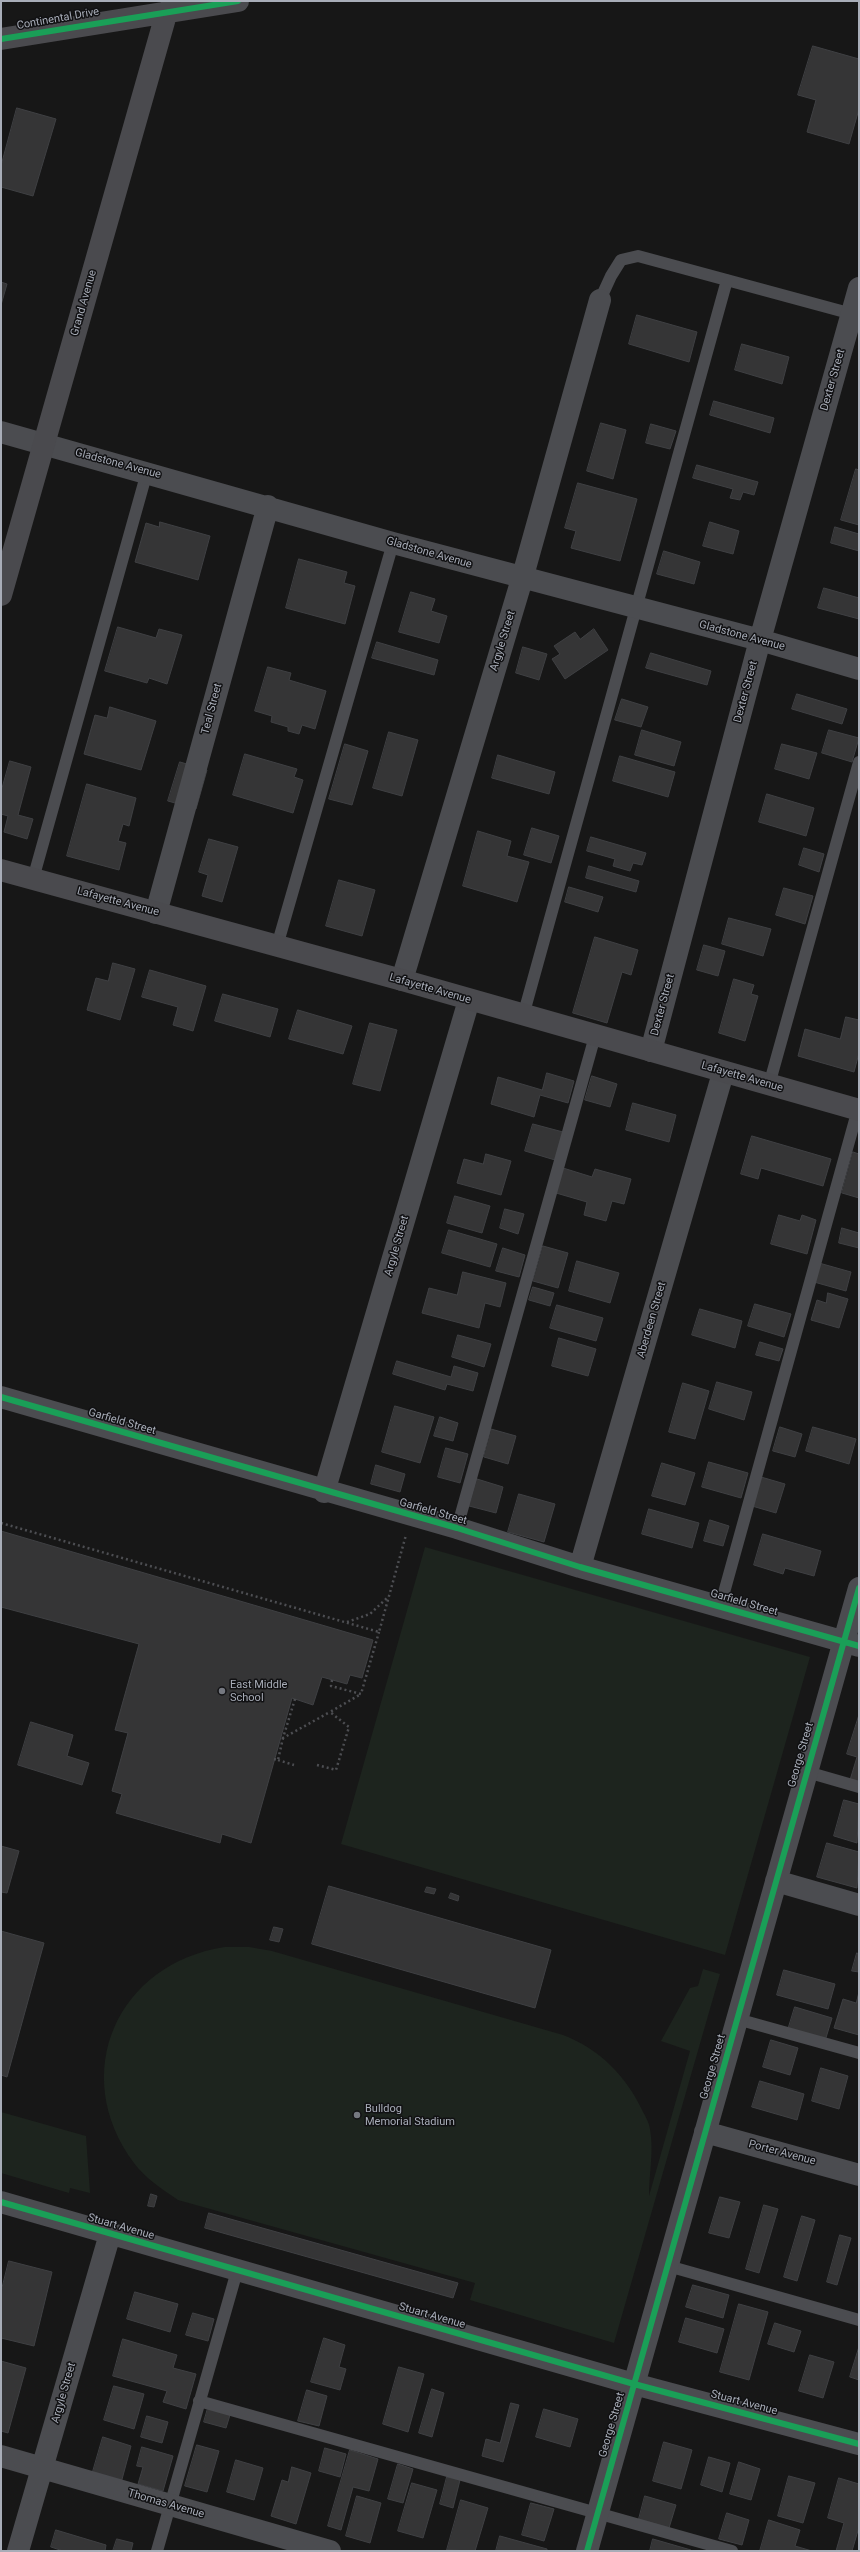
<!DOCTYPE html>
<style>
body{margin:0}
#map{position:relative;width:860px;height:2552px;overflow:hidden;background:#171717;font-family:Roboto,sans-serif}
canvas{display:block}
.frame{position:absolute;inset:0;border:2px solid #a8adb8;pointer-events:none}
</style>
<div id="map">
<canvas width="860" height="2552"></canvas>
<div class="frame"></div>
</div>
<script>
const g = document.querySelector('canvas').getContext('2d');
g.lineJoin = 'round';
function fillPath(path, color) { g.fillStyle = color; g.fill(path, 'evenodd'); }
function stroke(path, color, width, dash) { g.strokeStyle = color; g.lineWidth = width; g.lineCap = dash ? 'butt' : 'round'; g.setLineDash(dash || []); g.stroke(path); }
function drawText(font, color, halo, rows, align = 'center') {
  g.font = font + ' Roboto,sans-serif'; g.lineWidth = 3; g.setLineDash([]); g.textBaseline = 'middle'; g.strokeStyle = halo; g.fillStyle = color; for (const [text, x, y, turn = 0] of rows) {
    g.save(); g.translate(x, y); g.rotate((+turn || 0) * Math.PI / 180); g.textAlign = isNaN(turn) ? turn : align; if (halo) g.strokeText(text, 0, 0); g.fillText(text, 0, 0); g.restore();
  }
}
fillPath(new Path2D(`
 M425,1547L810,1657L725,1955L341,1844Z
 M225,1947H249L272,1951L563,2035C600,2049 627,2077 643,2112C646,2117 649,2123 650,2129C654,2152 649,2173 649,2196L690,2051L661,2041L690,1988L698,1986L703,1969L720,1974L614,2343L470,2300L475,2283L178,2200C162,2189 145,2178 134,2163C68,2074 117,1963 225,1947Z
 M1,2112L86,2136L90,2193L70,2188L69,2193L1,2173Z`), '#1d241e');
const building = new Path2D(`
 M813,46L859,59V109L849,144L807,132L816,100L798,95Z
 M17,108L56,119L33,196L1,187V166Z
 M1,282L7,284L1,305Z
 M637,315L697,332L689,362L629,344Z
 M742,344L789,357L782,384L735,370Z
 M714,401L774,418L770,433L710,415Z
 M601,423L626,430L613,479L587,471Z
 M651,424L676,431L670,449L646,443Z
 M697,465L758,482L754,495L743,492L740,500L730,498L733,489L693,478Z
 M856,469L859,470V525L841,520Z
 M578,483L637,499L620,561L571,548L576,531L565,528Z
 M160,522L210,536L198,580L135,562L146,523L159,527Z
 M710,522L739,531L733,554L703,546Z
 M835,527L859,534V551L831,543Z
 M664,551L700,562L694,584L657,574Z
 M299,559L347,572L344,583L355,586L345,624L286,608Z
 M824,588L859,598V619L818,608Z
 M411,592L435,599L431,611L447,616L439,643L399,632Z
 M118,627L156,638L159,629L182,635L167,684L149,678L147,683L105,671Z
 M594,629L608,650L565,679L552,659L560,654L554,646L575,632L580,639Z
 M377,642L438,660L434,675L372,658Z
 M523,647L547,654L539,680L516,673Z
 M651,653L711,671L707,685L646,668Z
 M268,667L291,673L289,680L326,691L315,729L302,725L299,734L288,731V727L271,722L272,716L255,711Z
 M797,694L847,709L842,724L792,709Z
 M622,699L648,707L641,727L615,720Z
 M110,707L156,721L141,770L84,754L95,715L107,718Z
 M642,730L681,742L674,766L635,755Z
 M829,730L859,738L852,762L822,753Z
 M389,732L418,740L402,796L373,788Z
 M345,744L368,751L352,805L329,799Z
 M782,744L817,753L809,779L775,769Z
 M245,754L297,769L294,777L303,780L293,813L233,795Z
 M498,755L555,772L549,794L492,778Z
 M620,756L675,772L668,797L613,781Z
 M10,761L31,767L18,815L33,819L27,839L4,832L8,816L1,814V792Z
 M180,762L207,770L196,809L168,801Z
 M87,784L136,798L129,826L123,824L118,841L126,843L119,870L67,856Z
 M767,794L814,808L806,836L759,822Z
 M532,828L559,836L551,863L524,855Z
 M478,831L511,841L507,856L529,862L517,902L463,886Z
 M591,837L646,853L642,865L633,863L630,871L613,866L615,859L587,851Z
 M209,839L238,847L222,902L202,896L208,875L199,872Z
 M804,848L824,854L819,872L799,865Z
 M589,866L639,881L636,892L586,878Z
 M339,880L375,890L362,936L326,926Z
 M569,887L603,897L598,912L565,902Z
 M784,888L813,896L805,924L776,915Z
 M729,918L771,929L763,956L722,944Z
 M595,937L638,950L631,975L622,972L607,1023L573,1013Z
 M704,945L725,951L718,976L697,970Z
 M113,963L135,969L120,1020L87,1010L96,978L108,981Z
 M150,970L206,986L193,1031L173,1025L178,1007L142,997Z
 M734,979L754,985L751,994L758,996L745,1041L719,1033Z
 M223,994L278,1009L270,1037L215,1021Z
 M298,1010L352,1026L343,1054L289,1039Z
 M846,1017L859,1020V1053L854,1072L798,1056L805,1029L840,1039Z
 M370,1023L397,1030L380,1091L353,1084Z
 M547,1073L574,1081L568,1103L540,1095L534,1117L491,1104L498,1077L542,1090Z
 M592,1076L617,1084L610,1107L585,1100Z
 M633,1103L676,1115L669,1142L626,1130Z
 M533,1124L563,1132L555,1160L525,1151Z
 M752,1136L831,1159L823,1186L761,1168L758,1179L741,1174Z
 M853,1152L859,1154V1198L842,1193Z
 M486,1154L511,1161L501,1195L457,1183L464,1159L483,1164Z
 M563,1168L592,1177L595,1169L631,1179L624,1204L612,1201L606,1221L584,1215L587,1202L556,1193Z
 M455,1196L490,1206L482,1233L447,1223Z
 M505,1209L524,1214L518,1234L500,1228Z
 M779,1215L800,1221L802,1215L816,1220L807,1254L771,1244Z
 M842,1228L859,1233V1248L839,1243Z
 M449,1230L497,1244L490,1267L442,1253Z
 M543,1246L568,1253L558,1288L533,1281Z
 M503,1248L525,1255L519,1277L496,1271Z
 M577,1261L619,1273L610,1303L569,1291Z
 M819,1263L851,1272L846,1291L814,1282Z
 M463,1272L506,1283L500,1307L485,1303L479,1328L422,1313L429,1288L457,1295Z
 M533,1287L554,1293L550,1306L529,1300Z
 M828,1293L848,1299L839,1328L811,1320L817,1300L826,1303Z
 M755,1304L791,1314L784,1337L748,1326Z
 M557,1305L603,1318L596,1341L550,1328Z
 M700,1309L742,1321L735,1348L692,1335Z
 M458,1335L491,1344L484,1367L452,1357Z
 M559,1338L596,1349L588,1376L552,1366Z
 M760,1342L783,1349L779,1361L756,1355Z
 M397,1361L451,1377L454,1366L478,1373L473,1391L447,1384L445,1390L393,1374Z
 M717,1382L752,1392L744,1420L709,1409Z
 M683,1383L709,1391L695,1439L669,1432Z
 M395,1406L434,1417L420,1463L382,1452Z
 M440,1417L458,1423L453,1441L434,1436Z
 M780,1427L802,1434L795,1457L773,1451Z
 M813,1427L856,1439L849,1464L806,1451Z
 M491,1429L516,1436L508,1464L484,1457Z
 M446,1448L468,1454L460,1483L438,1477Z
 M709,1462L748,1473L741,1498L702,1487Z
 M662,1463L695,1473L685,1505L652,1496Z
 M376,1465L405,1474L400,1492L371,1484Z
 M761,1477L785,1484L776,1513L752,1506Z
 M477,1479L503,1487L496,1513L469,1506Z
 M519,1494L555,1504L544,1542L508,1532Z
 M649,1509L699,1523L692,1548L642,1534Z
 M710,1520L729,1526L723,1546L704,1541Z
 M1,1531L373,1640L362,1678L350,1675L347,1684L322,1677L313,1705L292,1698L251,1843L222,1834L220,1843L116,1813L122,1794L112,1791L128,1733L115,1730L139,1644L1,1607Z
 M763,1534L821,1551L814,1576L785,1568L783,1574L754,1565Z
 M859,1715V1783L850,1780L857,1757L847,1754Z
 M31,1722L73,1735L67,1756L89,1763L82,1785L18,1765Z
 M844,1800L859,1804L857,1843L834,1836Z
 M827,1843L859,1852L857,1888L817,1877Z
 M1,1846L19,1851L7,1893L1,1892Z
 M329,1886L551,1950L535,2008L312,1944Z
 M427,1887L436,1889L434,1894L425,1892Z
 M451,1893L459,1896L458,1901L449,1898Z
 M274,1927L283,1929L279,1942L270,1940Z
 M1,1931L44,1943L7,2077L1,2075Z
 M857,1953L859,1954V1972L852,1971Z
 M784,1970L835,1984L828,2009L777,1995Z
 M859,1992V2035L834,2028L843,1999L856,2003Z
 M795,2007L832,2018L825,2041L788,2030Z
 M771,2040L798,2048L790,2075L763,2067Z
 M821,2068L848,2076L839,2109L812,2101Z
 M760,2081L804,2094L797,2120L752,2107Z
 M151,2194L157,2196L154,2207L148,2206Z
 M720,2197L740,2202L729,2238L709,2233Z
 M764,2205L778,2209L759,2273L746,2269Z
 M209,2213L458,2283L453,2298L205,2228Z
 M802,2216L815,2220L797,2281L784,2277Z
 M840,2235L851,2238L837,2285L827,2282Z
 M9,2261L52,2272L34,2346L1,2338V2292Z
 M693,2285L729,2295L723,2318L686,2307Z
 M135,2292L178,2304L170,2332L127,2319Z
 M739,2304L768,2312L749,2380L720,2372Z
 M193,2313L214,2319L208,2341L186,2335Z
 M686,2318L724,2329L717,2353L679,2342Z
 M775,2323L801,2331L794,2352L768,2344Z
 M324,2338L345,2345L339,2367L346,2369L340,2390L311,2382Z
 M123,2339L177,2355L173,2368L196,2374L186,2409L163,2402L167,2391L113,2376Z
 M859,2347V2380L850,2377Z
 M810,2355L834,2362L823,2398L799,2391Z
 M1,2361L26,2368L8,2433L1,2431Z
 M399,2367L424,2374L408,2432L383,2424Z
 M114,2386L144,2394L134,2429L104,2420Z
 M432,2389L444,2393L432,2437L419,2433Z
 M307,2390L327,2396L319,2426L298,2421Z
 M511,2403L519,2405L503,2462L482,2456L486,2439L500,2443Z
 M208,2408L230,2415L226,2428L204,2422Z
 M544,2409L578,2419L570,2447L536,2437Z
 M147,2416L168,2422L162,2443L141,2437Z
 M103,2437L131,2446L121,2483L92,2475Z
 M664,2442L692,2450L681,2489L653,2481Z
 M197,2445L219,2451L207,2492L185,2486Z
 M142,2447L173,2456L163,2491L138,2484L143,2467L137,2466Z
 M325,2448L346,2454L340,2477L319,2471Z
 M350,2450L378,2459L369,2491L353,2487L341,2530L328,2526Z
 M709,2457L730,2463L722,2492L701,2485Z
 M236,2460L263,2468L254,2500L227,2492Z
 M739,2462L760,2469L751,2500L730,2494Z
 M398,2464L413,2469L403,2503L388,2499Z
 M292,2467L311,2473L296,2524L271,2516L282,2480L288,2482Z
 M789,2476L815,2483L803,2523L778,2516Z
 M447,2477L460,2480L453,2508L440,2504Z
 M839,2478L859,2484V2527L852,2551H836L844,2523L828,2518Z
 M412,2483L437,2490L423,2538L398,2531Z
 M357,2496L381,2503L370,2543L346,2536Z
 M645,2496L676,2505L669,2528L639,2519Z
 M461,2500L488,2508L475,2551L447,2550Z
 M531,2503L554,2509L544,2541L522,2535Z
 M727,2513L749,2520L742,2545L719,2539Z
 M769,2520L800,2530L795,2546L812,2551H760Z
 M56,2530L106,2545L105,2551H63L51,2547Z
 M500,2536L547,2549V2551H496Z
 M117,2539L133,2543L131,2551H113Z
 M653,2539L691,2550L690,2551H650Z`);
fillPath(building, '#353536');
stroke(building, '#3f4043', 1);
stroke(new Path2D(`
 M1,1523L379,1632L406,1535
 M347,1622L370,1614L388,1597
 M332,1680L331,1686L361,1694L379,1632
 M295,1699L283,1738L330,1712
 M274,1759L278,1760L283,1738
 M278,1760L294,1765
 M317,1765L336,1770L349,1727L330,1712L361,1694`), '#4d4e52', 2.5, [2, 3]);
stroke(new Path2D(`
 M600,300L611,276L621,260L638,256L856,315
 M33,879L147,472
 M277,946L393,543
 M523,1016L727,280
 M769,1085L859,762
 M457,1528L595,1036
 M720,1607L858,1109
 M807,1772L859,1787
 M737,2019L859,2053
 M668,2266L859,2320
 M199,2401L732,2551
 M157,2551L237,2271`), '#4b4c50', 12);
stroke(new Path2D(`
 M1,432L393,543L760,640L859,669
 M156,913L268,506
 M402,980L522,579L600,300
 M651,1051L760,640L859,288
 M1,1397L457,1528L580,1567L859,1646
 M324,1492L469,1000
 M580,1567L723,1073
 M776,1881L859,1905
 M705,2132L859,2175
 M1,2202L634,2384L859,2444
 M1,2456L330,2551
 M18,2551L110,2234
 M587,2551L859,1588`), '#4b4c50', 22);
stroke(new Path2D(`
 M1,39L238,1
 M1,595L167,11
 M1,870L402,980L859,1110`), '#4a4a4e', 22);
stroke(new Path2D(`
 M1,39L238,1
 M1,1397L457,1528L580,1567L859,1646
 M1,2202L634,2384L859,2444
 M587,2551L859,1588`), '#1a9f57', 6);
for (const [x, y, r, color] of [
 [222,1691,4,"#757880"],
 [357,2115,4,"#757880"]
]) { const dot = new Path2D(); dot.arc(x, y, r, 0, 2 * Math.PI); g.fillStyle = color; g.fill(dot); stroke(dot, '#111113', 1.5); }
drawText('11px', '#a8adb8', '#111113', [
 ["Continental Drive",58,19,-10],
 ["Grand Avenue",84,303,-74],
 ["Dexter Street",833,380,-74],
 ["Gladstone Avenue",118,464,15],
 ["Gladstone Avenue",429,553,16],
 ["Gladstone Avenue",742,636,15],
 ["Argyle Street",503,641,-73],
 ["Dexter Street",746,692,-75],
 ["Teal Street",212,709,-75],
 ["Lafayette Avenue",118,902,15],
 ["Lafayette Avenue",430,989,16],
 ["Dexter Street",663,1005,-75],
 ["Lafayette Avenue",742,1077,16],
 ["Argyle Street",397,1246,-74],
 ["Aberdeen Street",652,1320,-74],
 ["Garfield Street",122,1422,16],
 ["Garfield Street",433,1512,16],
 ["Garfield Street",744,1603,16],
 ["George Street",801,1755,-74],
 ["George Street",713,2067,-74],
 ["Porter Avenue",782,2153,15],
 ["Stuart Avenue",121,2227,16],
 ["Stuart Avenue",432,2316,16],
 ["Argyle Street",64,2393,-74],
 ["Stuart Avenue",744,2403,15],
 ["George Street",612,2425,-74],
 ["Thomas Avenue",166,2504,16]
]);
drawText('11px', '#a8adb8', '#111113', [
 ["East Middle",230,1685],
 ["School",230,1698],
 ["Bulldog",365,2109],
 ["Memorial Stadium",365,2122]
], 'left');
</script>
